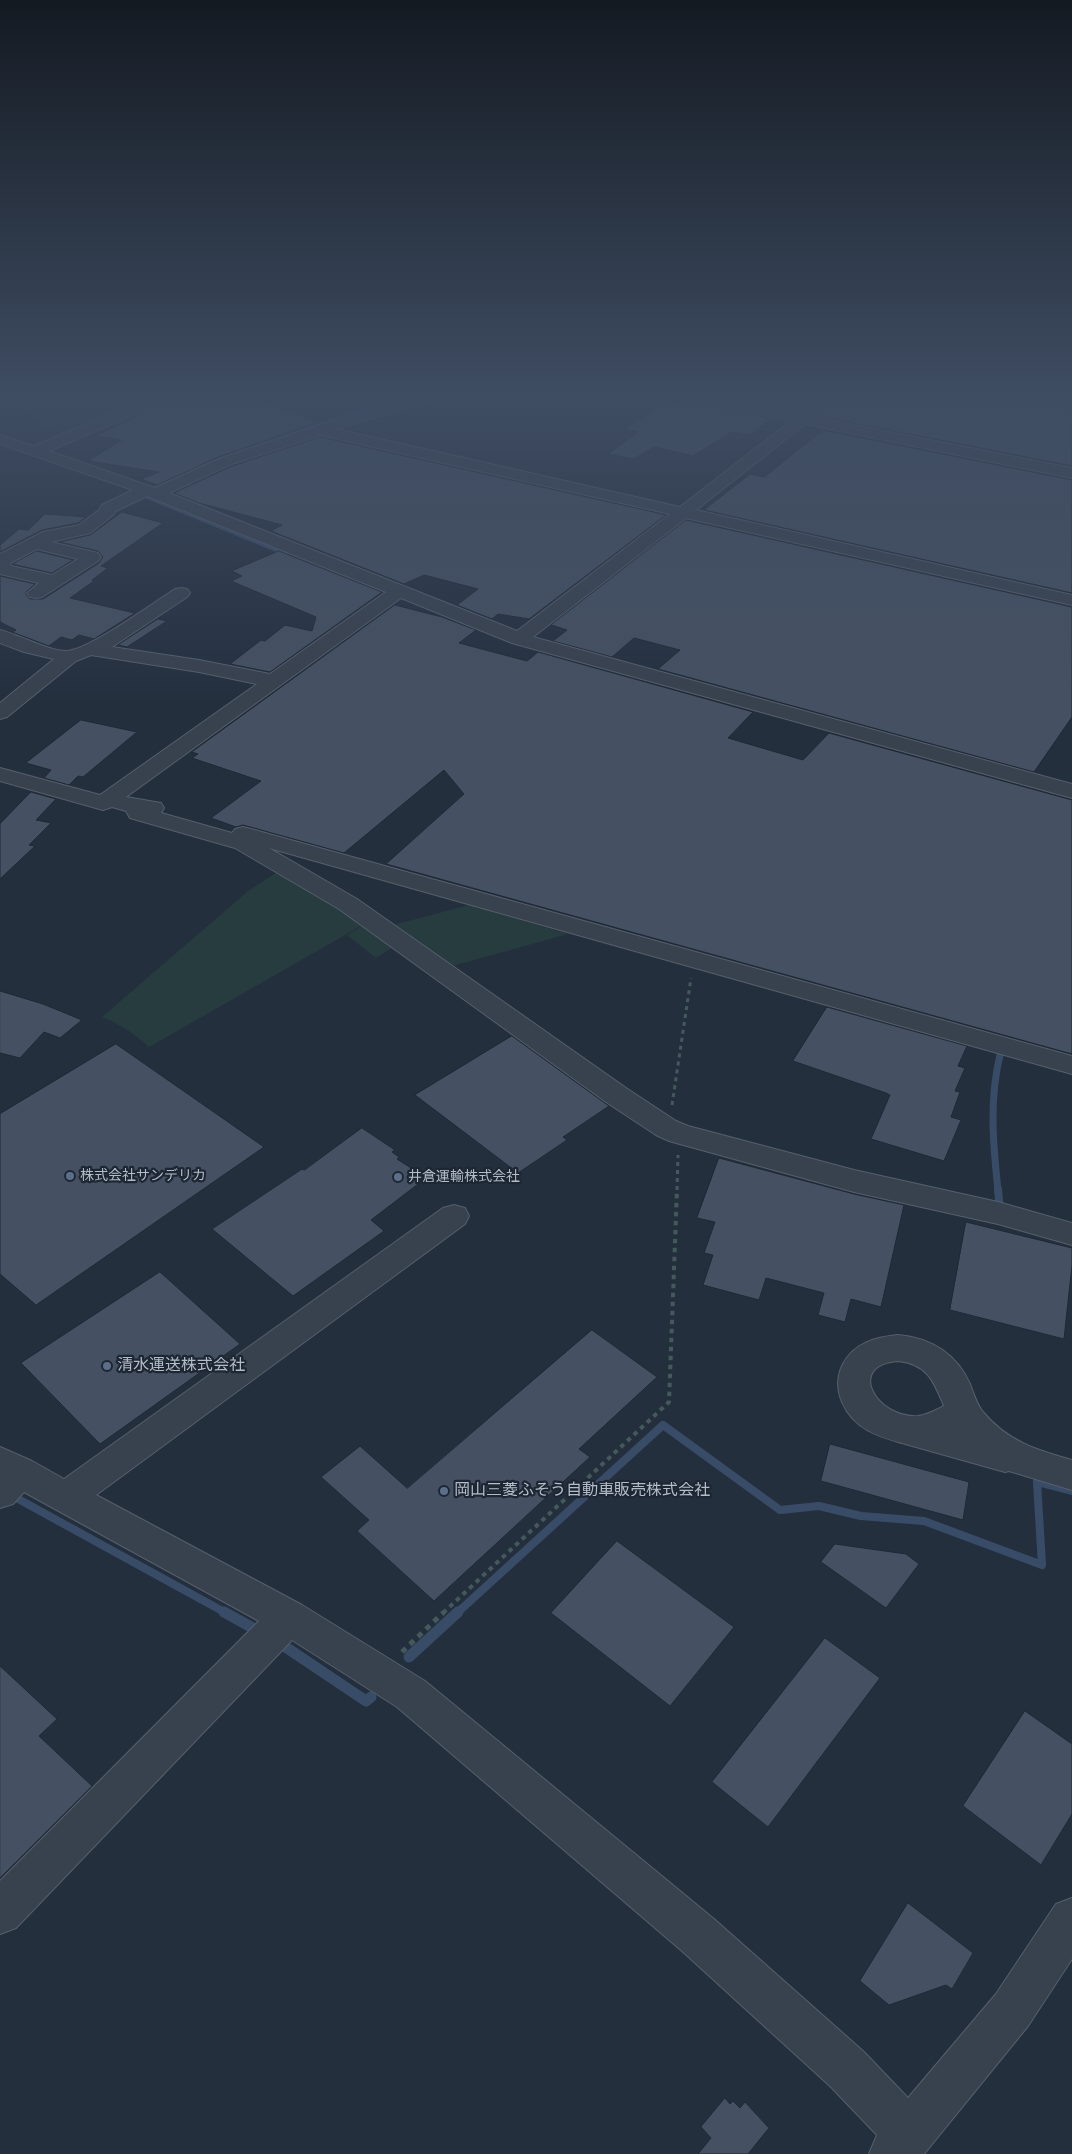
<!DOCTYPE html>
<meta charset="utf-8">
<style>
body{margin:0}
canvas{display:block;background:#242f3e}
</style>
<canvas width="1072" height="2154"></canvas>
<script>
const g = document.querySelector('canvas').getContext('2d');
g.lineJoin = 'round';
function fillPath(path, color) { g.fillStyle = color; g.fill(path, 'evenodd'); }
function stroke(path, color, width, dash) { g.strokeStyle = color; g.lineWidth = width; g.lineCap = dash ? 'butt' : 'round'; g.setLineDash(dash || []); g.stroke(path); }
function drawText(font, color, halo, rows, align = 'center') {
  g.font = font + ' "Roboto Condensed","Noto Sans JP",sans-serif'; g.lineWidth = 4.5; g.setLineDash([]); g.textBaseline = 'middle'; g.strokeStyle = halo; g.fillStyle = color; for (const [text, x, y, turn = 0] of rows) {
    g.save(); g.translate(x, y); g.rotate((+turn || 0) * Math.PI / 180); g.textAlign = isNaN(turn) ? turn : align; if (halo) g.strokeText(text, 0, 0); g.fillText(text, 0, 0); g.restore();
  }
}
fillPath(new Path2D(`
 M39,398H129L130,409L73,435L44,430L25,408Z
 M279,871L366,923L149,1047C134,1033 120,1024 102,1017L247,892Z
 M469,905L568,934L445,968L386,927Z
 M367,923L397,945L376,958L347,935Z`), '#263c3f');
stroke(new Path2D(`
 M158,485C238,450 321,423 405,399
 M142,495L286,554`), '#394c67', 4);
stroke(new Path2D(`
 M998,1190C993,1144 989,1100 1000,1055`), '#394c67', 7);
stroke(new Path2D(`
 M998,1189L1000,1211
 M0,1489L226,1613
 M457,1613L663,1425L780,1510L819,1506L861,1516L924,1521L1042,1565L1037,1482L1072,1491`), '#394c67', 8);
stroke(new Path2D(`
 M224,1612L260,1632
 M278,1642L366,1701L371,1697
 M409,1657L458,1612`), '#394c67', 11);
const building = new Path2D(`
 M146,398H252L319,422L218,457L157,485L141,479L159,472L88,461L122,440L95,436L139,415L142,410V400Z
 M731,398H816L800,412Z
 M839,398H1072V466L818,416Z
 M668,401L705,408L707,406L771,419L749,435L732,432L693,456L655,447L633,459L608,454L638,432L625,429Z
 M823,430L1072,480V593L704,510L750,474L764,477Z
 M320,437L649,511L666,515L529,619L498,614L492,619L457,605L478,589L424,575L404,584L271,531L282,525L199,503L174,493L230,467Z
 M122,512L163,523L101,566L108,568L92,580L94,581L70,598L135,613L94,639L79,635L72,640L61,637L49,646L12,632L16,630L0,622V576L35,584L26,592V594L30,599H43L99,563L103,557L98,551L59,542L90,535Z
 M45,514L86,517L78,523L42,530L0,552V545L19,529L28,530Z
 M686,520L1072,607V717L1034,772L658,669L680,650L634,638L612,657L553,641L567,630L551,625Z
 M37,551L73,560L52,573L12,564Z
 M279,551L382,592L270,672L230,664L261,640L265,641L285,625L312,631L316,617L231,581L242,576L232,571Z
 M395,605L442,617L476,630L459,643L527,661L538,652L753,712L728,738L803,760L829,733L1072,800V1054L386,864L464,794L444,770L344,853L243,825L236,827L211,818L261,781L192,758L198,754L192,752Z
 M158,619L167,621L127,647L118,645Z
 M81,720L137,732L83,777L78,776L69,785L44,778L51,770L26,763Z
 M31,792L56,799L36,820L51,823L29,845L35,846L0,879V824Z
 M0,991L43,1004L82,1020L60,1038L44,1032L20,1058L0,1053Z
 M827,1007L967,1046L958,1066L965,1068L955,1091L960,1092L951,1117L961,1120L944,1161L871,1139L890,1095L886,1093L793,1061Z
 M512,1036L609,1106L563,1137L567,1140L518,1173L415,1095Z
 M116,1044L264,1147L36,1305L0,1274V1114Z
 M362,1128L395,1150L392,1152L399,1157L397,1159L422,1175L418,1179L422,1181L371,1220L384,1231L293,1296L212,1229L302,1169L304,1170Z
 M719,1158L854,1194L904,1205L881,1307L851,1299L845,1322L818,1315L824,1293L766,1278L759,1300L703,1285L713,1255L704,1253L715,1222L697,1218Z
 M966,1222L1072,1248V1265L1064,1339L950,1310Z
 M160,1272L240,1344L100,1444L21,1363Z
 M592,1330L657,1377L579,1449L590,1457L434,1601L357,1531L369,1520L321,1477L360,1446L407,1488Z
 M830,1444L969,1482L963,1520L821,1481Z
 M617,1541L734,1627L670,1706L551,1613Z
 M835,1544L906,1554L919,1564L886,1608L821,1562Z
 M825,1638L880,1678L768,1827L712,1782Z
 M0,1666L57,1719L39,1736L92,1786L0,1878Z
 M1025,1711L1072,1744V1814L1041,1865L963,1806Z
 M908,1903L973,1953L952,1989L946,1985L889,2005L860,1981Z
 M725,2098L730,2104L733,2101L740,2108L745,2102L769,2128L748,2154H698L711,2138L701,2127Z`);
fillPath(building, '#455162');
stroke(building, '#1f2835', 1);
const minor = new Path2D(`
 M126,398H140V410L138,413L49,451L155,488L219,459L314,427L409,398H433L431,401L336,429L680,507L791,421L695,402L688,398H719L800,414L820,398H837L814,417L1072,468V478L805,424L696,510L1072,595V605L686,518L533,637L1072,784V798L512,643L401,598L126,797L161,803L164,808L161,813L232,833L235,829L243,827L251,829L1072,1056V1074L269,848L357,899L626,1088L676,1121L688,1126L854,1170L998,1202L1072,1223V1245L998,1224L854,1192L669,1141L656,1135L606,1102L339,909L235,848L130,818L126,811L112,807L103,810L0,781V768L100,795L257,684L199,672L91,655L76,661L7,717L0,719V703L54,659L24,652L0,643V630C19,635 49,651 67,651C89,650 153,603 175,589L181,588L187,589L190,593L187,597L112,647L199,660L270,674L386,592L147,496L116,511L113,515L90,533L51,542L98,553L101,557L98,561L42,597L36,598L30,597L27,593L39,583L0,574V554L43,532L79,525L99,510L102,505L133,490L0,444V435L34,446L126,408ZM320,435L670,514L517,631L169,493L229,465ZM37,549L78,559L52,575L11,566L10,563Z
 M454,1205L465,1208L469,1216L465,1224L96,1495L302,1605L425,1681L714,1919L864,2052L908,2098L996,1994L1056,1904L1072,1898V1959L1028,2026L924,2154H869L877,2135L830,2086L682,1951L397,1707L292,1640L16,1928L0,1934V1881L259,1621L24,1492L13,1504L0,1508V1447L32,1461L64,1479L443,1208Z
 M898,1335C931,1338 956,1353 970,1384C974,1394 976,1403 983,1412C1007,1441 1036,1450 1072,1460V1490L1009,1471L1005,1472C973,1463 941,1454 909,1445C896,1441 881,1438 869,1431C845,1418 830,1389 843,1364C854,1343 876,1337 898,1335ZM898,1361C928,1364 934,1382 944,1406C936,1410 927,1415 918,1416C877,1419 845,1365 898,1361Z`);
stroke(minor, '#565f6c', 2);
stroke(new Path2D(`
 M104,398L111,401`), '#44595c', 2, [2.5, 2.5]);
stroke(new Path2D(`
 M672,1105L691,978
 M677,1190L678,1155`), '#44595c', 3, [4, 4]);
stroke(new Path2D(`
 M443,1613L669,1402L677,1189`), '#44595c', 4, [4.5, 4.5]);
stroke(new Path2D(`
 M402,1652L444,1612`), '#44595c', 5, [5.5, 5.5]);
fillPath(minor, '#38414e');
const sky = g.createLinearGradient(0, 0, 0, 700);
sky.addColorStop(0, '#141a22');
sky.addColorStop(0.57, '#3f4d63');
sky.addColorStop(1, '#3f4d6300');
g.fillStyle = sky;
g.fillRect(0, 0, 1072, 700);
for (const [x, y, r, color] of [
 [70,1176,5,"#5c6f8a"],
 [398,1177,5,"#5c6f8a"],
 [107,1366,5,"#5c6f8a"],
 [444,1491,5,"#5c6f8a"]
]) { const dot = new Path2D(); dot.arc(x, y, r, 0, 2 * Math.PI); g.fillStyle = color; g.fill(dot); stroke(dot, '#1d2633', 2); }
drawText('14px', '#b4bcc9', '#1d2633', [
 ["株式会社サンデリカ",80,1176],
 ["井倉運輸株式会社",408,1177]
], 'left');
drawText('16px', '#b4bcc9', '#1d2633', [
 ["清水運送株式会社",117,1366],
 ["岡山三菱ふそう自動車販売株式会社",454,1491]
], 'left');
</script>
